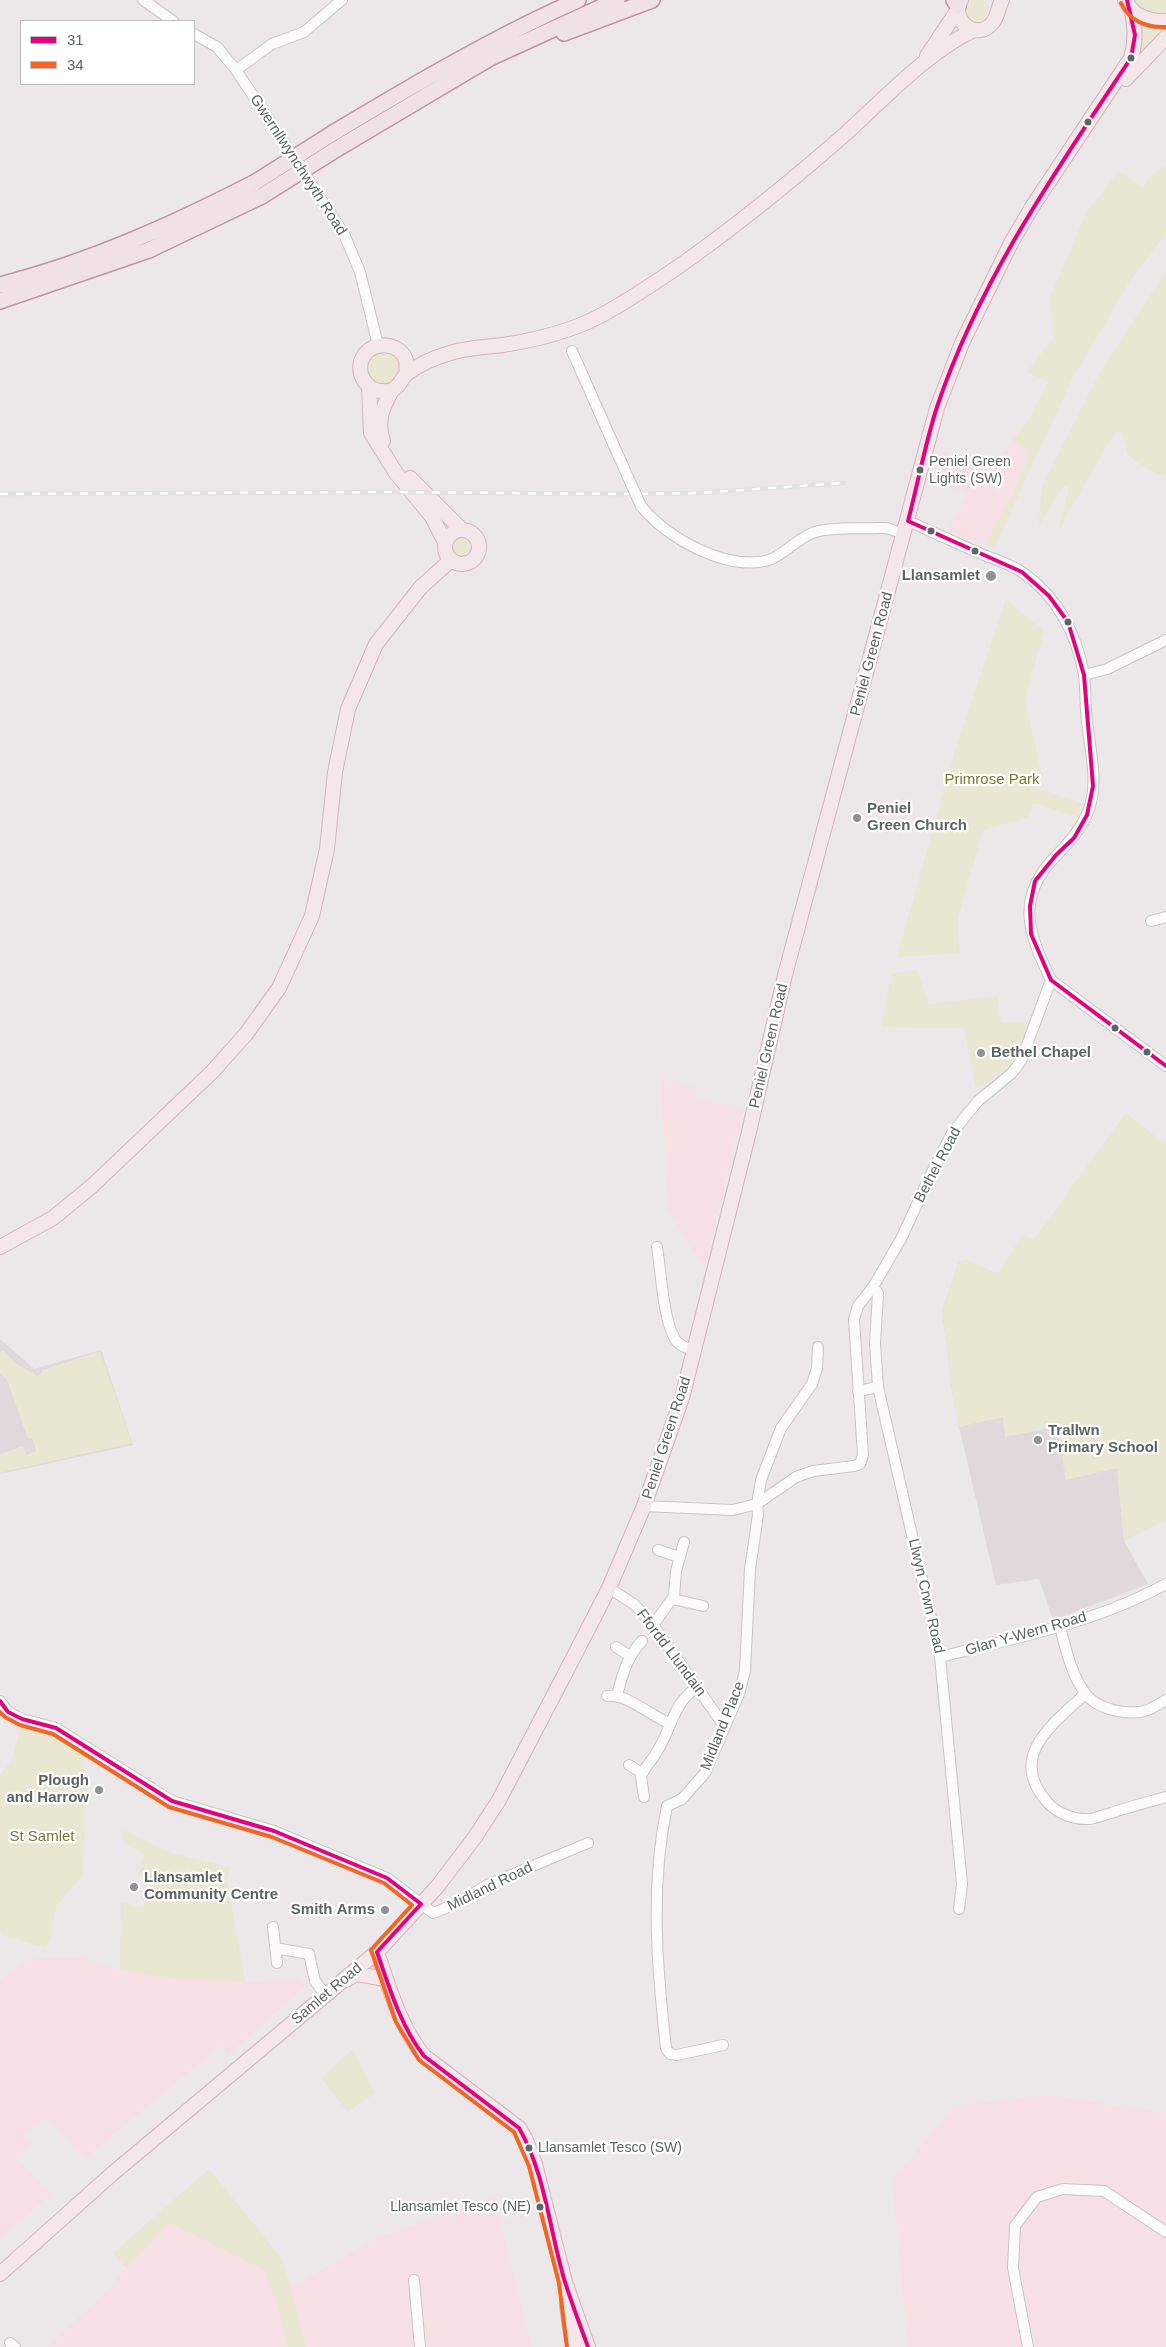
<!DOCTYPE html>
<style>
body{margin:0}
#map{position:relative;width:1166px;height:2347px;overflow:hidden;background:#ece7e8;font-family:Arial,sans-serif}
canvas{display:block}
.legend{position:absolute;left:20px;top:20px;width:175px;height:65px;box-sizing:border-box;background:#fff;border:1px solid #bec1c0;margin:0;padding:6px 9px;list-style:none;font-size:15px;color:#5c6561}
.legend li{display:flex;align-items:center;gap:10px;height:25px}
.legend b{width:25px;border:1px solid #bec1c0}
</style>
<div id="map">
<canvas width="1166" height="2347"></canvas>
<ul class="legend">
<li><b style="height:6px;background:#e5007d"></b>31</li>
<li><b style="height:6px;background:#f26522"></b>34</li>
</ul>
</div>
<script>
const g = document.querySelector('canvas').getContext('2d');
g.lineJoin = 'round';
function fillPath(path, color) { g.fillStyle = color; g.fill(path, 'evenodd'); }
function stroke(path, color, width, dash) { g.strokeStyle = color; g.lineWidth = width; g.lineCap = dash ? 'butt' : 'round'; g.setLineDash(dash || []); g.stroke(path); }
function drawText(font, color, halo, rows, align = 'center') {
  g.font = font + ' Arial,sans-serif'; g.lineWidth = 4.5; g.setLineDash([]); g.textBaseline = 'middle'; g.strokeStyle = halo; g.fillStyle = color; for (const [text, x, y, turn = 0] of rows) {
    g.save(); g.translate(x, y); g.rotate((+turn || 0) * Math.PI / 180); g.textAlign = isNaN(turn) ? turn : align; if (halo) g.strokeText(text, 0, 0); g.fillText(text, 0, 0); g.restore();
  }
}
fillPath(new Path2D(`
 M1013,441L1030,450L1013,494L985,543L947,532L968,494L932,480L941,452L987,470L1002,456Z
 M661,1078L696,1088V1094L699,1099L743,1110L705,1265L689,1244L668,1209Z
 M81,1958L120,1970L178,1979L245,1982L301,1979L305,1986L228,2055L220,2046L85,2158L45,2116L26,2135L32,2143L16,2156L51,2194L0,2239V1980L28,1959Z
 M1045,2095L1166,2113V2347H908L892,2180L955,2106Z
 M495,2198L532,2347H47L104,2294L126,2268L170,2223L297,2284L376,2238Z`), '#f6e0e5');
fillPath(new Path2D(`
 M966,1260L998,1274L1103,1310L1124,1541L1148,1584L1053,1620L1039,1579L996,1585L954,1405L942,1310L959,1262Z
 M0,1339L34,1369L101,1350L133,1445L0,1474Z`), '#e0d8da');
fillPath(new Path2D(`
 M964 10a12 12 0 1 1 24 0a12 12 0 1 1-24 0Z
 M1134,0H1166V17C1154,18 1139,11 1134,0Z
 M1138,26L1151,30L1166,31L1137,61Z
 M1166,165V233L1128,284L1072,379L994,548L985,543L1013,494L1030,451L1013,441L1029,419L1048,382L1027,372L1053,338L1050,298L1086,213L1119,171L1143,188L1149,177Z
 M1166,271V476L1149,470L1128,455L1122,432L1117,431L1113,435L1059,529L1069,487L1063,486L1039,526L1042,486L1100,372Z
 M367 368a16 16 0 1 1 32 0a16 16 0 1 1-32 0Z
 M449 547a12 12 0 1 1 24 0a12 12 0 1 1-24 0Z
 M1006,599L1044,631L1025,700L1041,772L1036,788L1083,803L1078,817L1033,803L1028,817L983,830L958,918L959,953L897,957L957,744Z
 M917,970L929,1004L997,996L1001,1023L1029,1022C1016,1061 1011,1068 976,1089L964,1028L881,1027L892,974Z
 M1126,1113L1166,1145V1520L1124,1541L1117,1468L1066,1480L1057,1427L1005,1437L1003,1417L959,1427L954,1405L942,1310L959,1262L966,1260L998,1274L1022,1235L1034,1239Z
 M3,1350L15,1363L38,1376L43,1370L100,1351L132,1443L0,1473V1454L23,1446L26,1455L36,1451L32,1438L28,1439L7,1380L0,1374V1352Z
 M21,1726L72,1743L84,1757L85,1828L82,1876L56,1906L51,1935L46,1948L4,1936L0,1932V1776L12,1759Z
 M124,1830L171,1853L230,1867L227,1881L245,1982L178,1979L120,1970L121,1902L144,1908L152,1881L138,1875L144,1853L126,1845L122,1838Z
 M353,2049L375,2093L348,2112L321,2078Z
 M209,2169L283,2260L306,2347H288L280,2313L264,2270L170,2223L126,2268L113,2253Z`), '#e9e6d2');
const minor = new Path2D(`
 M143,0L173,21
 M194,34L217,47L236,70L344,234L360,272L378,345
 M236,70L272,44L304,32L342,0
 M572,351L623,466
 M641,506C666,538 728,572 769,560C786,554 798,537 815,532C833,527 857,529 876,528H886L905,534
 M1084,675L1107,669L1166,640
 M1151,921L1166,917
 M1051,980L1166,1066
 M657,1247C661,1270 663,1320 675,1339C679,1346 687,1348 695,1350
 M873,1287L878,1293L875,1343L878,1387L940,1657L962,1884L959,1909
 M858,1391L878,1387
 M644,1506L733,1510L757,1504L796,1477L813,1471L854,1466L860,1464L863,1455L854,1319L858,1306L873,1287L901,1239L930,1176L952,1133L978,1101L1012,1073L1021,1061L1051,980C1028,933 1015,897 1056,856C1068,843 1080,831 1087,814C1100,785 1090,751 1087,721C1085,706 1086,690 1084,675C1077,634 1057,596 1022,572C1010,564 996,560 984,555C958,544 933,532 908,521
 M658,1550L679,1557
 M609,1588L635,1605L653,1625L725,1727
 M673,1599L703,1606
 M653,1625L674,1596L676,1571L684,1542
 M1060,1627C1066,1649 1071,1674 1085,1693C1097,1710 1126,1715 1145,1711C1152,1709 1160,1703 1166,1700
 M616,1647L630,1656
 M940,1657C1016,1638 1097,1622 1166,1584
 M1085,1694C1053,1724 1006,1757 1048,1803C1057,1813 1074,1820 1089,1819C1096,1818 1104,1815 1111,1813C1129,1807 1148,1802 1166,1797
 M617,1695C623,1673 627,1657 642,1641
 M607,1696C629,1694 648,1715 669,1723
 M0,1701L8,1712L22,1719L56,1728L172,1801L274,1831L387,1878L433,1913L458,1903L487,1885L588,1843
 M629,1765L642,1773
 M644,1797L641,1776C646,1766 653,1759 658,1750C673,1725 672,1705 697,1687
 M273,1927L277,1963
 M275,1948L309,1954L315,1981L325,1995
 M723,2045L677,2055L670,2054L666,2048C657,1967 650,1887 667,1806L682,1799L705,1773L739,1694L745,1671L750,1569L758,1515L757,1504L761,1480L781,1428L812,1384L817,1368L818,1347
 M414,2280L420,2347
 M10,2343L15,2347
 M1028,2347L1013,2268L1015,2226L1037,2197L1063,2189L1104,2191L1166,2232`);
const major = new Path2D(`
 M961,0C949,22 979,42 993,22C998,16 998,7 1002,0
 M1125,0C1128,3 1129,7 1132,10C1139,18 1156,22 1166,21
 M927,56L957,11
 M1126,79L1166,37
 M407,373C406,369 407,364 406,360C399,342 373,340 363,357C355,371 365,390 381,391C401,393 399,378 409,372C420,364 437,357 450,353C466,348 486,347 503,345C535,340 569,332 598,317C625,303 650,286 675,269C734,228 789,183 843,136C882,101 927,52 974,30
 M369,386L371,433L396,473L432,517L445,542
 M383,441C376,421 383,407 392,390
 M410,478L461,529
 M445 547a17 17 0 1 1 34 0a17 17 0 1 1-34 0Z
 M0,1247L53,1218L92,1186L212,1072L246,1034L279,988L312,916L327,849L335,772L348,709L376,644L421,587L451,560
 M377,1952C389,1987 400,2027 424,2056L519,2128L525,2138L535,2164L565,2282L588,2347
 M346,1980L356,1974L386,1979
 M0,2274L112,2174L377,1952L437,1887L475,1837L499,1800L570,1664L609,1588L644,1506L682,1398L749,1132L785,975L937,408L962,343L1011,243L1032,207L1131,58C1136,42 1135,28 1132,11
 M567,2306L573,2347`);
const highway = new Path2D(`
 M954,0L958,6
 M564,33L652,0
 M333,133C413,85 493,38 578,0
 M340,147L490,58L617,0
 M0,285C90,262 172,225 254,183
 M0,301L149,250L262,196`);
stroke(minor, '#c6c6c6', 12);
stroke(major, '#d4b4be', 16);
stroke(highway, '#c493a3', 18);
stroke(minor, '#fcfbfc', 10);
stroke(major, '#f3e7ea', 14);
stroke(highway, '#efe1e5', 15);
const rail = new Path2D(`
 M0,494L390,492L618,494L699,493L844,483`);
stroke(rail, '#e1e1e0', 4.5);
stroke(rail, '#fff', 2.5, [8]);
const minorBridge = new Path2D(`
 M623,466L641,506`);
const highwayBridge = new Path2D(`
 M254,183L333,133
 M262,196L340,147`);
stroke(minorBridge, '#c6c6c6', 12, []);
stroke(highwayBridge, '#c493a3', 18, []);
stroke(minorBridge, '#fcfbfc', 10);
stroke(highwayBridge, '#efe1e5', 15);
stroke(new Path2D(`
 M1127,0L1135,35L1131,58C1057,169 980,279 937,407C925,444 918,483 908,521L1022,572L1049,596L1068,622L1084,675L1093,786L1087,815L1074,838L1056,855L1035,881L1030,906L1031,934L1051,980L1166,1066
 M0,1701L8,1712L22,1719L56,1728L172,1801L274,1831L387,1878L421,1904L377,1952C389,1987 401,2027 424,2056L519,2128C545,2172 550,2233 565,2282C572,2304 580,2325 588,2347`), '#e5007d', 4);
stroke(new Path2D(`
 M1121,3C1129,21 1147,28 1166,27
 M0,1712L5,1717L20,1725L53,1734L169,1807L272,1837L384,1883L412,1905L371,1950L396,2022L419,2060L514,2132L529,2166L559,2283L567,2347`), '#f26522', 4);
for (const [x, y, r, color] of [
 [1131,58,4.5,"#5c6561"],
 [1088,122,4.5,"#5c6561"],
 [920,470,4.5,"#5c6561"],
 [931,531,4.5,"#5c6561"],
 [975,551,4.5,"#5c6561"],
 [991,576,6,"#8e9290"],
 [1068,622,4.5,"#5c6561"],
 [857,818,5,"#8e9290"],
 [1115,1028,4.5,"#5c6561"],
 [1147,1052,4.5,"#5c6561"],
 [981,1053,5,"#8e9290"],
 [1038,1440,5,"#8e9290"],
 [99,1790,5,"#8e9290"],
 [134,1887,5,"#8e9290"],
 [385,1910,5,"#8e9290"],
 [529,2148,4.5,"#5c6561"],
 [540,2207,4.5,"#5c6561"]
]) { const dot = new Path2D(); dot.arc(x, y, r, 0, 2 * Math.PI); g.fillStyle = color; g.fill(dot); stroke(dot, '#fff', 2); }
drawText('14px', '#5c6561', '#fff', [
 ["Peniel Green",929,462],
 ["Lights (SW)",929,479],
 ["Llansamlet Tesco (SW)",538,2148],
 ["Llansamlet Tesco (NE)",531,2207,"right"]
], 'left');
drawText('15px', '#5c6561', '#fff', [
 ["Gwernllwynchwyth Road",298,165,57],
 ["Peniel Green Road",872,654,-75],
 ["Peniel Green Road",769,1046,-77],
 ["Bethel Road",938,1165,-62],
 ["Peniel Green Road",667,1438,-72],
 ["Llwyn Crwn Road",926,1596,77],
 ["Glan Y-Wern Road",1026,1634,-16],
 ["Ffordd Llundain",671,1653,53],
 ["Midland Place",723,1726,-68],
 ["Midland Road",490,1887,-26],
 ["Samlet Road",327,1994,-40]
]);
drawText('bold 15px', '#5c6561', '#fff', [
 ["Llansamlet",980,576,"right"],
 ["Peniel",867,809],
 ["Green Church",867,826],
 ["Bethel Chapel",991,1053],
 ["Trallwn",1048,1431],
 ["Primary School",1048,1448],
 ["Plough",89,1781,"right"],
 ["and Harrow",89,1798,"right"],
 ["Llansamlet",144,1878],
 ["Community Centre",144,1895],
 ["Smith Arms",375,1910,"right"]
], 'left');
drawText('15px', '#767830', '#fff', [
 ["Primrose Park",992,780],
 ["St Samlet",42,1837]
]);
</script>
